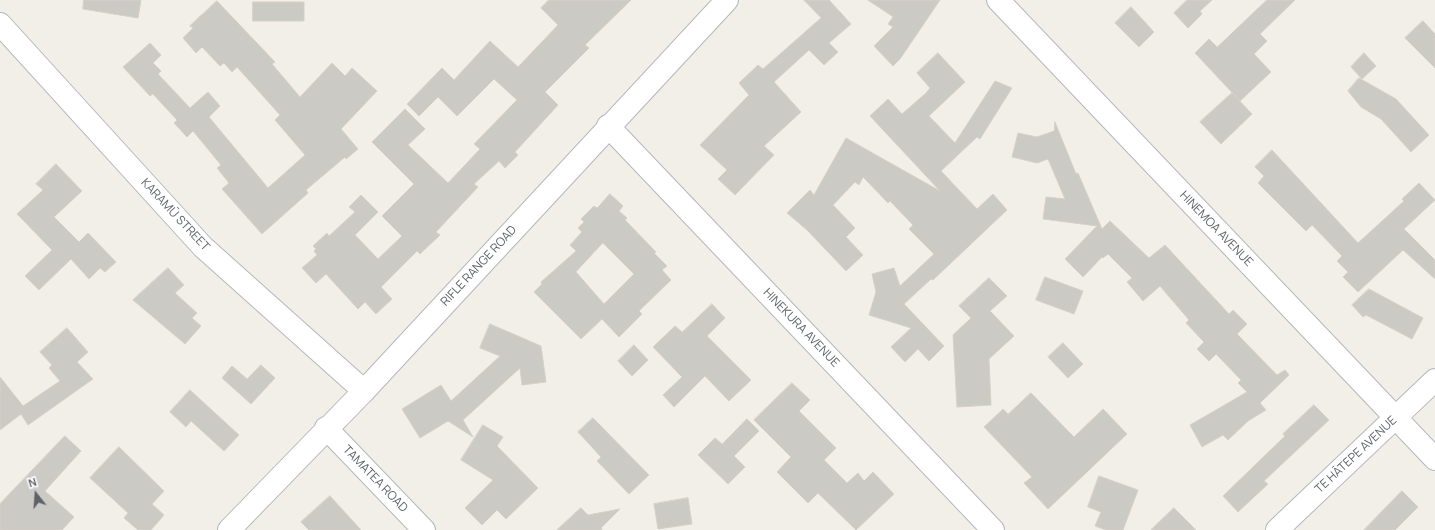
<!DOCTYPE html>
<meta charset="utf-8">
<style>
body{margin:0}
#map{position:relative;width:1435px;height:530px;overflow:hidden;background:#f1efe8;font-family:Manrope,sans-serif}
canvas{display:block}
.north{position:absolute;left:16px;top:474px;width:40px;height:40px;-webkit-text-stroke:3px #fff;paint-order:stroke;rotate:343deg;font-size:11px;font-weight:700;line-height:16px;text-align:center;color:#5f6368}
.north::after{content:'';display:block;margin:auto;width:14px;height:18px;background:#5f6368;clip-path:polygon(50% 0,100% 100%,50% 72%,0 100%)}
</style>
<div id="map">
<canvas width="1435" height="530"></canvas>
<div class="north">N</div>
</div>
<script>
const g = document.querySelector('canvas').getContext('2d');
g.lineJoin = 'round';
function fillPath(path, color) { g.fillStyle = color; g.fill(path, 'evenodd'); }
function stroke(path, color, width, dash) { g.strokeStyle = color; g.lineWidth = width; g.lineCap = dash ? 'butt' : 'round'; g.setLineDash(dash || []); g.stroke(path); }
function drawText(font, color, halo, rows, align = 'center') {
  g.font = font + ' Manrope,sans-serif'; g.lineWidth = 3; g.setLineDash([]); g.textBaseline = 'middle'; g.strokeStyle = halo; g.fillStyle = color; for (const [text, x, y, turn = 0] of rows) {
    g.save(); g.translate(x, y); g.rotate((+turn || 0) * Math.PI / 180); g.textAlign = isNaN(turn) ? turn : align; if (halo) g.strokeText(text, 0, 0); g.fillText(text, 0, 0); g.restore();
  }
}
const building = new Path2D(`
 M84,0H141L138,18L83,9Z
 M549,0H631L585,45L589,48L545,92L558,105L515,152L518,155L505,168L499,161L474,184L478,187L436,232L440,235L420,254L417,251L381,287L392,299L376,314L365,302L358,309L326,274L316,283L302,268L317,255L314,251L316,249L313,246L327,233L329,236L355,212L349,207L361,195L378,212L355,235L378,259L402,236L382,216L414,184L372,142L405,109L425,129L408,145L448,183L480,149L474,144L517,100L494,79L457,116L438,97L419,116L407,104L442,68L454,80L490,41L518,67L558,25L541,8Z
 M804,0H829L851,24L829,43L838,52L824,65L809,50L774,82L801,112L764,146L774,155L735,195L718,179L727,170L700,145L749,95L739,83L758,65L763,69L821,18Z
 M868,0H940L900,59L893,66L874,46L893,27L888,24L893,17Z
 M1187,0H1212L1200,11L1202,14L1188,28L1174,13Z
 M1267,0H1295L1260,34L1267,41L1254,54L1271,72L1240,101L1195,53L1209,39L1217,47Z
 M217,1L275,62L272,64L300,97L332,63L345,76L352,68L377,91L341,129L358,149L346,159L345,157L306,190L308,193L262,234L222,189L229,183L217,168L221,165L193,131L187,137L174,123L177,120L153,94L150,96L123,67L150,43L161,55L153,63L161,71L158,74L190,108L208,92L220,106L209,117L268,188L305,155L275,120L280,115L237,67L232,72L224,63L220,66L202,47L196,53L183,38L193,28L190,26Z
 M253,2H304V21H253Z
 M1131,7L1154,32L1139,47L1115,23Z
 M1423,21L1435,34V68L1405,38Z
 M938,53L965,82L929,116L955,143L995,81L1012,88L980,139L977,137L941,171L977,209L993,194L1007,210L933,280L931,279L904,304L944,346L929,361L918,349L905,362L891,347L911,328L869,315L876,292L872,274L894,268L900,286L934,254L909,229L913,225L890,201L888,203L863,177L859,185L855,182L833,205L855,228L846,237L863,255L846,271L807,230L787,213L810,190L814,195L846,138L940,191L870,116L888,99L902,114L926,93L930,88L917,73Z
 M1364,53L1376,66L1362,79L1351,67Z
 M1359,78L1396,99L1429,135L1411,152L1381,119L1361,107L1348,91Z
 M1232,93L1252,114L1221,144L1200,122Z
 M1055,122L1076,174L1078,173L1102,229L1110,221L1149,258L1165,245L1229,314L1233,310L1247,324L1237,334L1277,375L1285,370L1289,375L1260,403L1266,410L1248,421L1228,440L1223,435L1202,447L1190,425L1247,392L1238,383L1241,380L1216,354L1209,361L1197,349L1204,342L1186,323L1189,320L1160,286L1143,301L1127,282L1132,278L1108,254L1103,258L1102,257L1083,277L1065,259L1097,226L1043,219L1046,197L1065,199L1048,159L1037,163L1012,157L1018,133L1037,137L1054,131Z
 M1272,150L1358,243L1404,201L1402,199L1419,183L1435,200L1404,229L1435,260V279L1403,250L1358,292L1343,277L1348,272L1337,261L1342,256L1312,225L1306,231L1258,183L1264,176L1255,167Z
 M56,164L82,191L54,217L79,242L88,233L116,262L105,272L100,268L89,279L71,259L39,290L25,276L52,250L17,214L43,190L36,184Z
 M610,194L623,206L619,211L627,218L625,220L656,252L654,253L667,266L662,270L671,280L639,311L642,314L619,337L602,319L581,339L534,292L542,284L541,282L576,251L570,245L582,232L578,228L584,222L581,219L594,206L597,208ZM603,243L634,274L604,304L576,272Z
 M168,268L184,285L175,293L197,313L192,318L201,326L185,344L133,300Z
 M1045,277L1083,291L1074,314L1036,300Z
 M989,278L1007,296L990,311L1014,336L989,359L991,405L957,407L953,335L971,318L959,306Z
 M1369,289L1423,318L1412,339L1366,315L1363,317L1352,305Z
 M712,304L725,318L707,336L751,380L729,401L705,376L674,407L663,395L682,377L653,347L675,326L682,332Z
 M490,324L541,346L546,382L522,385L520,368L463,420L473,437L448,421L420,438L402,409L441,385L451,401L500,356L480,348Z
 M67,328L88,352L77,362L93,379L28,425L21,414L0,430V377L23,406L60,381L49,368L52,365L40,352Z
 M1063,343L1083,364L1068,378L1048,357Z
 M634,345L648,360L632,376L618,361Z
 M261,365L275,378L251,404L222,378L232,366L247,379Z
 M792,383L810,400L799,411L836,448L824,460L847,483L858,473L864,481L873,472L894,494L856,530L818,493L808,503L777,472L791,457L754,420Z
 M190,390L239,435L224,451L191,421L186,427L170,412Z
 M1031,393L1074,437L1103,409L1127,434L1048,509L1024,483L1032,477L984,427L1003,409L1008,414Z
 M1314,405L1329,420L1264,481L1268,484L1238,512L1223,496L1285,436L1283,434Z
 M593,418L649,475L629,494L597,461L601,457L578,432Z
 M747,419L759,431L734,456L745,467L728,484L698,455L715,438L722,444Z
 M483,425L503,437L497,446L538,488L506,519L497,510L482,525L465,508L493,480L461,460Z
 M65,436L81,451L45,491L74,517L62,530H0V504Z
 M119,447L164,491L152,504L164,515L151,530H138L124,518L128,513L90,478Z
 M1099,476L1138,490L1123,530H1106L1095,526L1101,512L1088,507Z
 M1402,491L1418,507L1395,530H1364Z
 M330,496L361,530H309L301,522Z
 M688,498L692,524L658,529L654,504Z
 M581,508L588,515L620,509L601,528L602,530H557Z
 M1174,508L1196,530H1151Z`);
fillPath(building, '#cccac5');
stroke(building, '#d6d1c6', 1);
const minor = new Path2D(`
 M998,0L1435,459
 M0,24L203,247L364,391
 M608,126L993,530
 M326,428L424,530
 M1277,530L1435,380`);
const tertiary = new Path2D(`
 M229,530L364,391L727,0`);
stroke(minor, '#b5b8bc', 24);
stroke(tertiary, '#b5b8bc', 24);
stroke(minor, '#fff', 22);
stroke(tertiary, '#fff', 22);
drawText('12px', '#5f6368', '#fff', [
 ["KARAMŪ STREET",175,215,47],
 ["HINEMOA AVENUE",1216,229,46],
 ["RIFLE RANGE ROAD",479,266,-47],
 ["HINEKURA AVENUE",801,328,46],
 ["TE HĀTEPE AVENUE",1356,455,-43],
 ["TAMATEA ROAD",375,479,46]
]);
</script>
